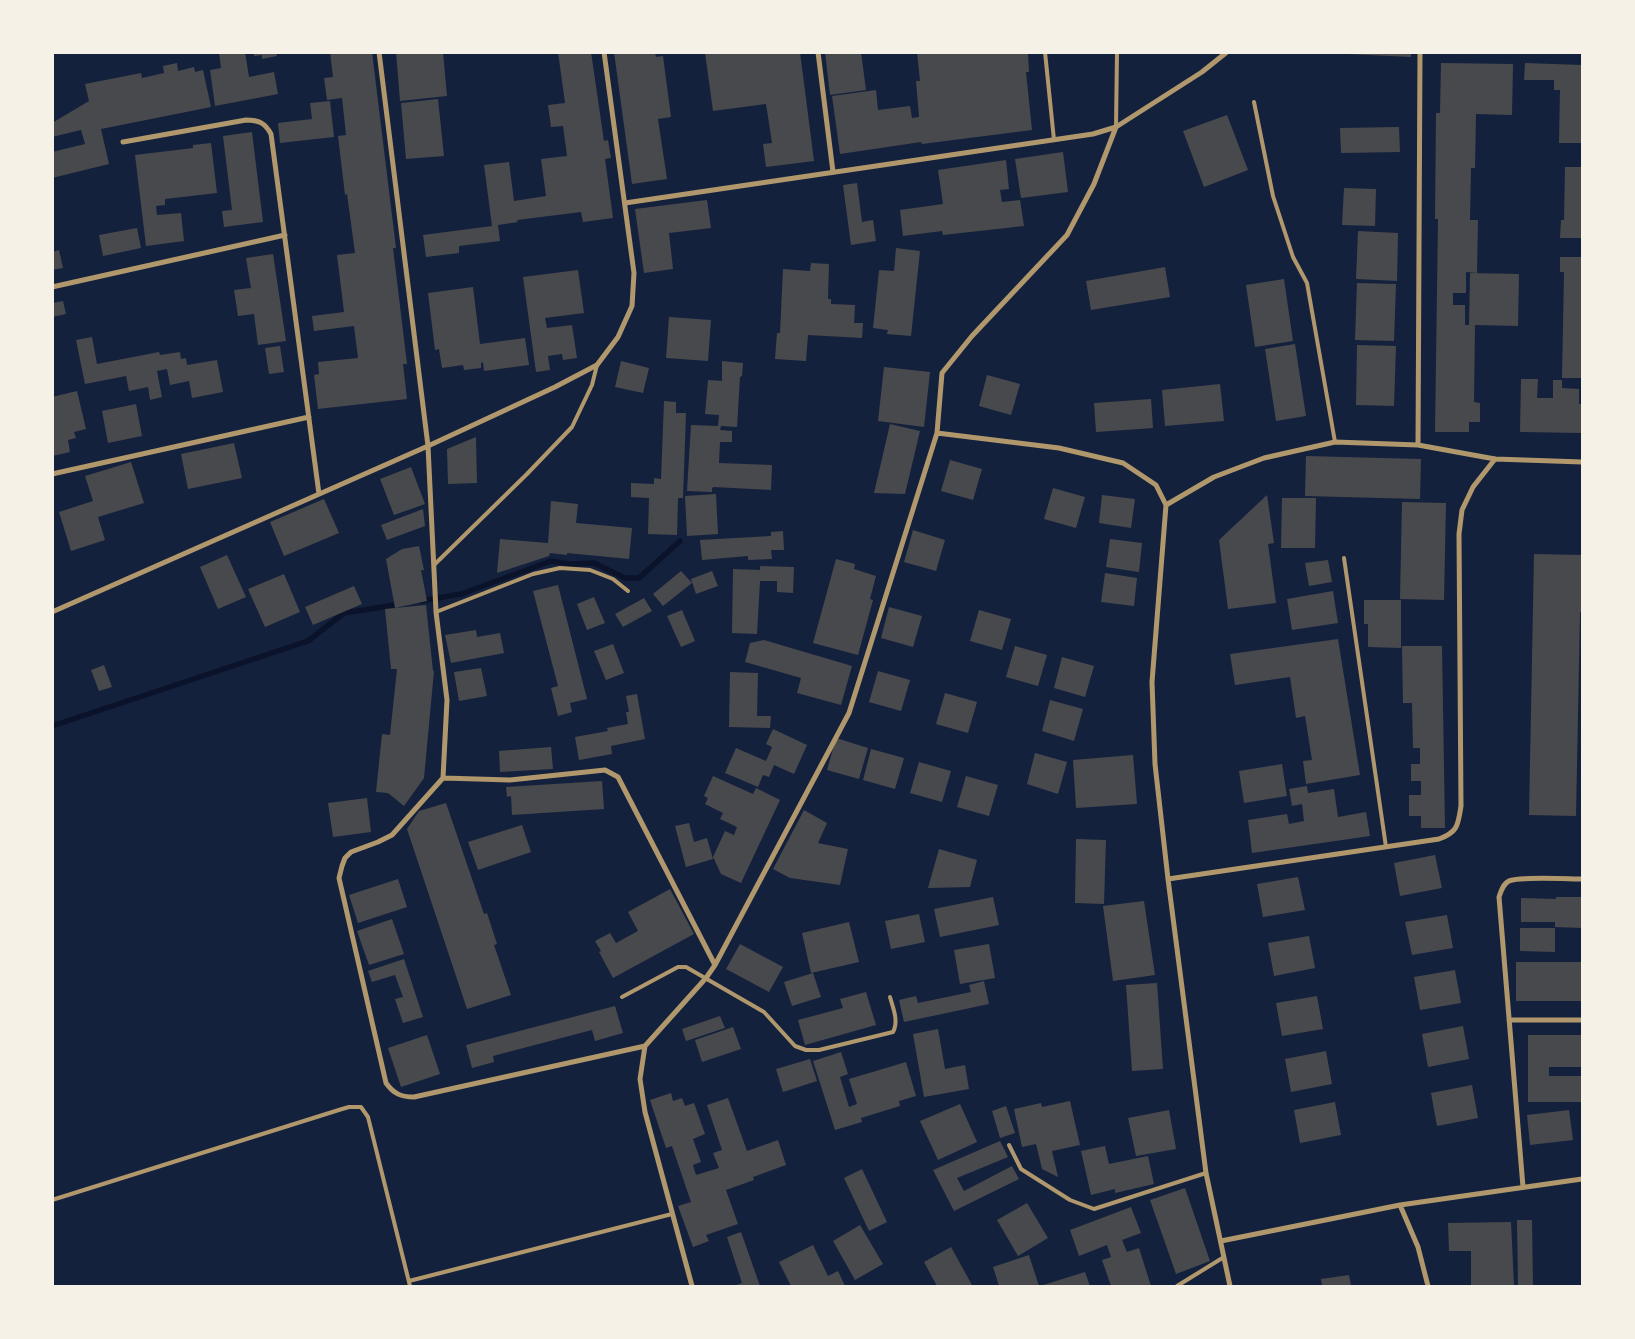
<!DOCTYPE html>
<style>
body{margin:0}
#map{position:relative;width:1635px;height:1339px;overflow:hidden;background:#14213d;font-family:"Noto Sans",sans-serif}
canvas{display:block}
.frame{position:absolute;inset:0;border:54px solid #f6f1e7;pointer-events:none}
</style>
<div id="map">
<canvas width="1635" height="1339"></canvas>
<div class="frame"></div>
</div>
<script>
const g = document.querySelector('canvas').getContext('2d');
g.lineJoin = 'round';
function stroke(path, color, width, dash) { g.strokeStyle = color; g.lineWidth = width; g.lineCap = dash ? 'butt' : 'round'; g.setLineDash(dash || []); g.stroke(path); }
function fillPath(path, color) { g.fillStyle = color; g.fill(path, 'evenodd'); }
stroke(new Path2D(`
 M420,601L461,594L551,561L570,564L594,563L625,578H639L680,541
 M52,726L308,641L344,613L401,604`), '#0b132b', 5.5);
fillPath(new Path2D(`
 M219,52H245L249,77L274,72L278,94L215,106L210,70L221,68Z
 M254,52H276L277,56L262,59V55L254,56Z
 M330,52H372L396,248H393L407,364H403L407,399L318,409L314,375L319,374L318,362L358,358L354,326L314,331L312,316L344,312L337,255L355,253L347,194L345,195L338,136L346,135L342,98L327,100L324,78L333,77Z
 M396,52H443L447,96L400,101Z
 M558,52H591L604,141L608,140L611,158L605,159L613,218L583,222L581,212L517,220L518,222L498,225L500,241L459,246V253L426,257L423,235L492,226L484,165L509,162L514,201L546,196L541,159L567,156L563,126L551,127L548,105L565,103Z
 M614,52H655L656,57L663,56L671,117L658,119L667,179L632,184Z
 M710,52H800L814,161L766,167L763,144L772,143L766,104L713,111L705,53Z
 M825,52H861L866,90L830,95Z
 M917,52H1028L1029,72H1026L1032,130L922,144L921,142L840,154L832,96L876,90L878,110L910,106L912,118L919,117L916,81H920Z
 M1310,52H1342V54H1310Z
 M1347,52H1411V57L1347,54Z
 M177,63L178,71L194,67L195,72L203,70L211,107L101,129L109,164L52,178V152L85,144L81,130L52,137V123L89,101L85,84L141,73L142,78L164,73L163,66Z
 M1441,63L1513,64L1512,115L1476,114L1475,168H1471L1470,220H1478L1477,273L1466,272V293H1453V305H1465V325H1469L1470,273L1519,274L1518,326L1475,325L1474,402L1480,403V422H1469V432H1435L1438,219H1435L1436,113H1440Z
 M1525,63L1582,65V143H1559L1560,90H1554V80H1524Z
 M438,99L444,156L406,159L401,103Z
 M330,101L334,137L280,143L278,123L312,119L310,103Z
 M1227,115L1248,170L1204,187L1183,131Z
 M1399,127L1400,152L1341,153L1340,128Z
 M252,132L263,222L224,227L222,211L232,210L223,136Z
 M211,143L217,193L165,199V205L156,206L157,215L181,213L184,241L146,246L135,155L193,148V145Z
 M1063,152L1068,192L1021,198L1015,159Z
 M1006,160L1009,189L1000,190L1002,202L1020,200L1024,226L943,235L942,231L903,236L900,210L943,204L938,170Z
 M1565,167H1582V238H1560L1561,220H1564Z
 M857,183L862,222L873,220L876,241L851,245L843,185Z
 M1344,188L1376,189L1375,226L1342,225Z
 M707,200L711,228L669,233L673,269L644,273L635,209Z
 M137,228L141,248L103,256L99,235Z
 M1358,231L1398,233L1397,281L1356,279Z
 M896,248L920,251L911,336L887,334L888,330L873,328L879,270L894,271Z
 M59,250L63,268L52,270V252Z
 M273,254L286,341L258,345L254,314L238,316L234,290L251,288L246,258Z
 M1560,257H1582V378H1562L1564,272H1560Z
 M811,263L829,264L828,299H831V304L855,305L854,323H863L862,338L808,335L806,361L775,359L777,333H780L783,269L810,271Z
 M1165,267L1170,297L1091,310L1086,281Z
 M578,270L584,313L545,318L547,328L572,325L577,358L563,360L562,354L548,356L550,370L536,372L523,277Z
 M1284,279L1293,341L1255,347L1246,285Z
 M1357,283L1396,284L1394,341L1355,340Z
 M473,287L480,344L525,338L529,365L484,371L483,362L481,363V368L464,370L463,365L442,368L439,349L435,350L428,293Z
 M63,301L66,314L52,317V303Z
 M669,317L711,320L708,361L666,358Z
 M92,337L97,364L159,352L160,355L180,352L181,359L186,358L187,365L217,360L223,392L192,398L189,381L170,385L167,369L157,371L162,397L150,400L148,387L129,391L126,376L85,384L76,340Z
 M1295,344L1306,416L1276,421L1265,349Z
 M1357,345L1396,346L1394,406L1356,405Z
 M280,346L284,372L269,374L265,348Z
 M621,361L649,368L643,393L615,387Z
 M722,361L743,363L742,376L740,377L737,427L721,426L720,430L732,431V442H720L719,463L772,465L771,490L714,487L712,488V492L687,491L691,425L718,426L719,415L705,414L708,380L722,381Z
 M884,367L930,372L924,427L878,421Z
 M987,375L1020,384L1011,415L979,406Z
 M1521,379H1538L1537,398H1553V380H1562V388L1579,389V404H1582V433L1520,432Z
 M1220,384L1224,421L1165,426L1162,390Z
 M77,391L86,429L74,432L76,438L68,440L70,452L52,456V397Z
 M1151,399L1153,428L1096,432L1094,403Z
 M664,401L676,402V413H686L683,498H678L677,535L648,534L649,498L631,497V483L654,484V478L661,479Z
 M136,404L142,436L108,443L102,411Z
 M890,424L920,431L905,494L874,493Z
 M476,437L477,483L448,484L447,449Z
 M234,443L242,478L188,489L181,454Z
 M1306,456L1421,459L1420,499L1305,496Z
 M950,460L982,469L973,500L941,491Z
 M131,462L144,503L98,517L105,540L71,551L59,512L93,501L85,476Z
 M411,467L425,504L394,515L380,479Z
 M1053,488L1085,497L1076,528L1044,519Z
 M716,494L718,534L687,536L685,496Z
 M1102,495L1135,499L1131,528L1099,523Z
 M1267,495L1274,543L1268,544L1276,603L1228,609L1219,540Z
 M1282,498H1316L1315,548H1281Z
 M324,499L339,533L284,556L270,522Z
 M551,501L578,504L576,523L632,528L629,559L567,553V555L550,553L549,556L497,573L500,539L548,543Z
 M1402,502L1446,503L1444,600L1400,599Z
 M423,509L425,526L387,540L381,525Z
 M913,530L945,540L936,571L904,562Z
 M783,531L784,550H771L772,559L748,560V556L702,560L700,540L771,536V532Z
 M1110,539L1142,543L1139,572L1106,567Z
 M419,546L424,570H421L427,601L395,608L386,559L402,549Z
 M1534,554L1582,555V612H1580L1576,816L1529,815Z
 M227,555L246,597L218,609L200,567Z
 M836,559L855,564L854,569L876,576L870,599L873,600L858,655L813,643Z
 M1328,560L1332,582L1309,586L1305,563Z
 M760,566L794,567L793,593L777,592V581H760L757,634L732,633L733,569L760,570Z
 M681,571L692,583L663,606L653,594Z
 M712,571L718,586L696,594L691,579Z
 M1105,573L1137,578L1134,606L1101,602Z
 M284,574L300,612L265,627L248,589Z
 M558,585L587,699L570,703L572,712L558,716L551,688L558,686L533,591Z
 M354,586L362,604L313,625L305,607Z
 M1333,591L1338,623L1292,630L1287,599Z
 M594,597L605,623L587,630L577,604Z
 M644,598L652,611L623,627L615,614Z
 M1364,600H1401V648L1368,647V624H1364Z
 M426,605L433,671H434L424,778L404,806L388,793L376,792L382,734L390,735L397,669H391L385,609Z
 M889,607L922,616L913,647L881,638Z
 M682,610L695,641L681,647L667,616Z
 M979,610L1011,619L1002,650L970,641Z
 M476,630L477,637L500,633L504,653L451,663L445,635Z
 M1338,639L1360,775L1306,784L1303,761L1312,760L1305,716L1296,718L1290,677L1235,685L1230,654Z
 M764,640L852,666L841,705L797,693L801,678L745,662L750,643Z
 M613,644L624,673L606,680L594,651Z
 M1015,646L1047,655L1038,686L1006,677Z
 M1402,646H1442L1445,828H1421V816H1409V795H1421V781H1411V764H1420V748H1413L1412,703H1403Z
 M1062,657L1094,666L1085,697L1054,688Z
 M104,665L112,687L99,691L91,670Z
 M481,668L487,696L459,701L454,672Z
 M878,671L910,680L901,711L869,702Z
 M730,672L758,673L757,716H771L770,728L729,727Z
 M945,693L977,702L968,733L936,724Z
 M637,694L645,739L611,746L612,754L579,760L575,737L608,731L607,728L628,724L626,712H629L626,696Z
 M1050,700L1083,709L1074,741L1042,731Z
 M773,729L807,745L794,774L774,765L769,777L763,775L758,787L725,773L736,748L766,761L772,747L766,744Z
 M836,738L868,748L859,779L827,770Z
 M551,747L553,769L500,772L499,751Z
 M871,749L904,758L895,789L863,780Z
 M1035,753L1067,762L1058,794L1027,784Z
 M1133,755L1137,804L1076,808L1073,760Z
 M919,762L951,771L942,802L910,793Z
 M1282,764L1287,796L1244,803L1239,771Z
 M713,776L753,794L756,788L780,800L741,883L721,874L713,857L725,831L734,835L737,827L720,819L723,813L705,804L708,798L704,796Z
 M966,776L998,785L989,816L957,807Z
 M602,781L604,809L512,815L511,796L507,797L506,787Z
 M1307,786L1308,793L1334,789L1338,817L1366,812L1370,836L1252,853L1248,820L1287,814L1289,824L1304,821L1302,804L1292,806L1289,789Z
 M367,798L371,832L333,837L328,803Z
 M446,803L484,914L487,913L497,944L494,945L511,995L467,1009L407,829L419,811Z
 M804,810L827,823L818,843L848,849L840,885L790,878L773,869Z
 M689,823L694,842L707,838L713,859L686,867L675,826Z
 M522,825L531,852L478,870L468,842Z
 M1076,839L1106,840L1104,904L1075,903Z
 M939,849L977,860L970,887L928,888Z
 M1435,855L1442,888L1400,896L1394,863Z
 M1298,877L1305,910L1263,917L1257,884Z
 M398,879L407,907L358,923L349,895Z
 M670,889L694,934L613,978L599,952L601,951L595,941L610,933L616,943L638,931L628,912Z
 M993,897L999,925L940,937L934,909Z
 M1556,897H1582V928L1555,927V922H1521V898L1556,899Z
 M1144,901L1155,975L1113,981L1103,906Z
 M919,914L925,942L891,949L885,921Z
 M1447,915L1453,948L1412,955L1405,922Z
 M392,919L404,954L369,965L357,931Z
 M849,922L859,962L811,973L802,933Z
 M1520,928H1555V952L1520,951Z
 M1309,936L1315,968L1274,976L1268,943Z
 M740,944L783,967L769,992L726,969Z
 M989,944L995,978L960,984L954,950Z
 M404,959L423,1017L403,1023L395,999L403,997L395,975L372,982L368,971Z
 M1516,962H1582V1001H1516Z
 M1455,970L1461,1003L1420,1010L1414,977Z
 M813,973L821,997L792,1006L784,982Z
 M984,981L989,1004L904,1022L899,1000L916,996L918,1003L971,992L969,985Z
 M1157,983L1163,1069L1132,1071L1126,985Z
 M866,992L876,1025L805,1045L798,1020L843,1008L840,999Z
 M1317,996L1323,1029L1282,1036L1276,1003Z
 M615,1006L623,1033L595,1041L592,1030L493,1056L494,1062L472,1068L466,1045Z
 M720,1016L725,1028L686,1041L682,1029Z
 M1463,1026L1469,1059L1428,1067L1422,1034Z
 M733,1027L741,1049L702,1062L695,1040Z
 M938,1029L945,1069L965,1065L969,1089L924,1097L913,1034Z
 M427,1035L440,1074L401,1087L388,1048Z
 M1528,1035H1582V1067H1549V1076H1582V1102H1528Z
 M1326,1051L1332,1084L1291,1092L1285,1059Z
 M841,1052L848,1074L840,1077L849,1107L857,1104L849,1079L906,1062L916,1096L899,1101L900,1106L861,1118L862,1122L835,1130L813,1061Z
 M810,1059L817,1081L783,1092L776,1069Z
 M1472,1085L1478,1118L1437,1126L1431,1093Z
 M671,1093L673,1101L682,1098L685,1106L694,1103L705,1134L693,1139L701,1162L693,1165L696,1175L719,1168L713,1153L722,1150L707,1105L728,1098L747,1151L778,1140L786,1165L753,1177L754,1180L726,1190L738,1224L706,1235L709,1241L693,1247L678,1206L691,1202L672,1146L666,1148L650,1100Z
 M1070,1101L1080,1145L1052,1151L1058,1177L1042,1169L1036,1144L1022,1147L1014,1109L1041,1103L1042,1107Z
 M1335,1102L1341,1135L1300,1143L1294,1110Z
 M960,1104L977,1142L938,1160L920,1121Z
 M1006,1106L1015,1133L1000,1138L992,1111Z
 M1169,1110L1176,1149L1136,1156L1128,1118Z
 M1569,1110L1573,1140L1530,1145L1527,1115Z
 M1000,1141L1008,1157L957,1178L964,1191L1012,1166L1019,1179L954,1211L933,1170Z
 M1105,1146L1109,1164L1148,1156L1154,1184L1115,1193V1189L1091,1195L1081,1151Z
 M862,1169L887,1222L869,1231L844,1178Z
 M1185,1188L1210,1261L1176,1274L1150,1200Z
 M1027,1203L1048,1238L1018,1256L997,1220Z
 M1131,1207L1141,1233L1122,1240L1127,1252L1139,1248L1151,1286H1111L1102,1260L1111,1257L1107,1245L1079,1256L1070,1230Z
 M1517,1220H1532L1533,1286H1518Z
 M1511,1222L1514,1286H1471V1251H1449L1448,1223Z
 M860,1225L883,1264L855,1280L833,1241Z
 M741,1232L760,1286H734L742,1283L727,1237Z
 M813,1245L828,1276L838,1271L845,1286H791L779,1262Z
 M951,1247L972,1285L969,1286H937L924,1262Z
 M1029,1255L1039,1286H999L993,1267Z
 M1085,1272L1090,1286H1040Z
 M1349,1275L1351,1286H1322L1321,1279Z`), '#48494c');
stroke(new Path2D(`
 M1045,52L1054,140
 M1254,102L1273,196L1293,257L1307,283L1335,442
 M1116,127L1117,52
 M1344,558L1386,847
 M434,565L527,474L572,427L592,385L597,365
 M436,612L533,574L560,568L590,570L613,579L628,591
 M622,997L678,967H686L764,1012L795,1046L806,1050H819L893,1032C899,1021 893,1008 890,997
 M1009,1145L1021,1169L1070,1200L1094,1209L1206,1173
 M52,1200L342,1109L349,1107H361L368,1117L410,1286
 M409,1281L672,1214
 M1177,1286L1224,1257`), '#b1986c', 4);
stroke(new Path2D(`
 M379,52L428,446L436,612L447,700L443,778
 M818,52L833,172
 M123,142L246,120C259,120 265,123 271,134L319,494
 M625,203L1093,134L1116,127
 M52,287L285,235
 M937,433L1059,448L1123,463L1156,485L1166,505L1152,682L1155,764L1168,879L1206,1173L1230,1286
 M1418,445L1495,459L1582,462
 M52,474L309,417
 M1166,505L1214,477L1264,458L1335,442L1418,445L1420,52
 M52,612L428,446L555,387L597,365L618,337L632,306L634,273L604,52
 M1168,879L1439,839C1458,832 1458,825 1461,806L1459,534L1462,510L1473,487L1495,459
 M1509,1020H1582
 M645,1046L414,1097C401,1097 394,1094 386,1083L339,878L342,866L345,858L351,852L378,842L392,835L443,778L510,780L605,770L618,777L715,965
 M1523,1187L1499,897C1501,891 1503,884 1509,881C1519,876 1569,879 1582,879
 M1400,1205L1418,1247L1428,1286
 M1221,1241L1400,1205L1582,1179
 M692,1286L645,1112L640,1079L645,1046L706,978L715,965L849,713L937,433L942,373L972,336L1067,235L1094,184L1116,127L1202,72L1227,52`), '#b1986c', 5);
</script>
